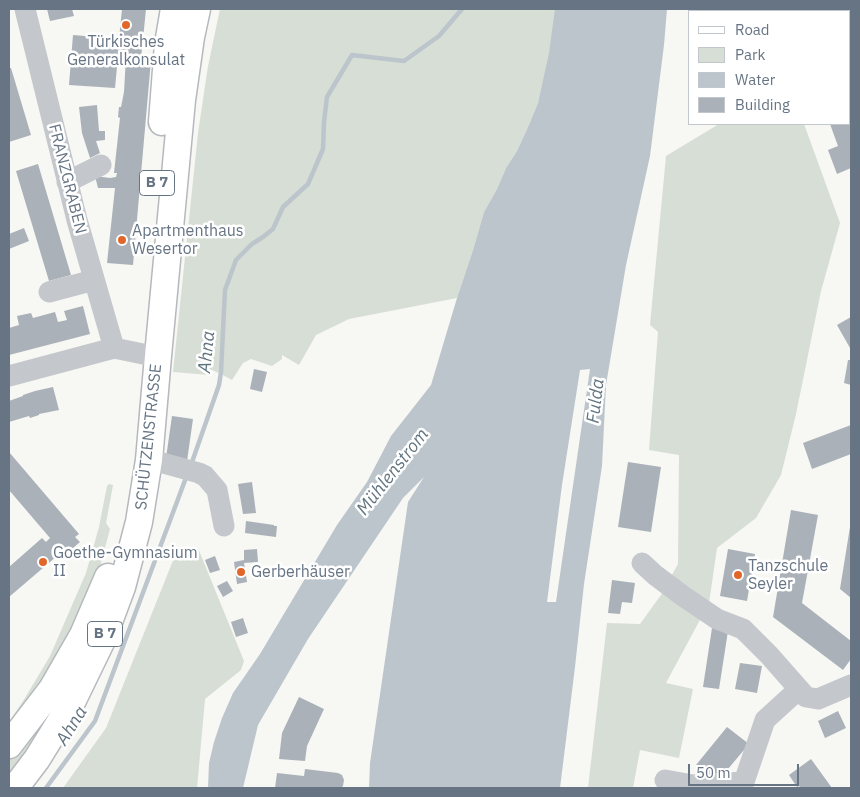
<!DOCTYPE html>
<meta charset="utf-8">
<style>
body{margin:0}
#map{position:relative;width:860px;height:797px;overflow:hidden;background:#f7f7f4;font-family:"IBM Plex Sans",sans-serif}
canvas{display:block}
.frame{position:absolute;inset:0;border:10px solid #667484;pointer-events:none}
.legend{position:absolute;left:688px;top:10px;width:162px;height:115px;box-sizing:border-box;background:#fff;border:1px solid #c2c7ce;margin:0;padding:6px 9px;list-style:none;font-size:15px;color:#667484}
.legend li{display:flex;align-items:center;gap:10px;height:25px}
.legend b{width:25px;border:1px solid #c2c7ce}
.scale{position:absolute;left:688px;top:764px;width:111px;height:22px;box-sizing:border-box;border:2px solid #667484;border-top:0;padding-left:6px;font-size:15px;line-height:18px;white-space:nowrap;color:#667484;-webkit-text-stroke:4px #fff;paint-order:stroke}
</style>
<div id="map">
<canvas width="860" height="797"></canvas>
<div class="frame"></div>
<ul class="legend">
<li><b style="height:6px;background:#fff"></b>Road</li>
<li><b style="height:14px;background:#d7ded5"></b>Park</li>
<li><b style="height:14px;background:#bcc5cb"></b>Water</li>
<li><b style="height:14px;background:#aab1b8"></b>Building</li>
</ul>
<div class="scale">50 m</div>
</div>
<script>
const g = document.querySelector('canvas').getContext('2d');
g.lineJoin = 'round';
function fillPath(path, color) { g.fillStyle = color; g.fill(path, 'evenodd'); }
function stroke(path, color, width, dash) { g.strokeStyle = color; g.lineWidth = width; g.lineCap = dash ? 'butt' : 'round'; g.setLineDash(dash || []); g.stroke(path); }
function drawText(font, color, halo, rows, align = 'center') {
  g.font = font + ' "IBM Plex Sans",sans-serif'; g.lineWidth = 5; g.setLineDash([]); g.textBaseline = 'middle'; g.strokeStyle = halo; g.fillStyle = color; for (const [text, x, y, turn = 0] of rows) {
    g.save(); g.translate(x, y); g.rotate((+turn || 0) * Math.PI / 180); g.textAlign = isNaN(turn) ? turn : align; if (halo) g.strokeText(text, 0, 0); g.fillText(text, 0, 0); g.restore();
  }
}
fillPath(new Path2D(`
 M220,9H558L555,35L538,103L528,127L517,151L506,168L497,189L484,212L473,250L457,298L349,319L316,335L299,365L282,355V359L272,366L251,359L243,363L232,380L221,374L212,370L209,375L173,372L198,133L208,66Z
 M719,124H804L840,223L821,291L796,414L781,475L756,518L717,548L709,603L666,683L693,689L679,758L640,750L633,788H588L607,623L640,624L661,595L678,564L679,455L649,450L658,332L650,325L666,156Z
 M109,484L113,485L106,523L110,529L101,563L85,604L40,687L9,729V722L25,698L50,656L86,573L99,527L107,486Z
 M198,548L244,661L241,670L205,699L197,788H63L106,728L176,553Z
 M72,677L9,788V761L41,720Z`), '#d7ded5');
fillPath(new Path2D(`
 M555,9H667L664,45L650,156L626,265L606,385L602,466L584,584L575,667L560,788H369L370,763L408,502L424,477L403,498L308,639L258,725L243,788H208L209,763L214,742L222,718L233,693L260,654L337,525L367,482L391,436L431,385L457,298L473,250L484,212L497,189L506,168L517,151L528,127L538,103L549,53ZM590,369L556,602H547L562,485L580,370Z`), '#bcc5cb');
stroke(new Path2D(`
 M191,465L219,385L221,372L225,290L236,260L252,244L263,237L273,229L283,207L308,184L323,149L324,122L327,97L352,55L404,61L439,36L462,9
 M46,788L95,721L187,475`), '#bcc5cb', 4.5);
fillPath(new Path2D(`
 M47,9H72L74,16L50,21Z
 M122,9H146L141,59L151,60L133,265L107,263L115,188H98L95,176L110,178L116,177L117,173H114L120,118L118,117L119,107H121L124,92L126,57L118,56L115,88L69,85L73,35L119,39Z
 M9,68H11L31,135L9,142Z
 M97,105L99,131H105V140L96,141L100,153L90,158L82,133L79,107Z
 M851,108V168L837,174L828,150L838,146L830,124H849V109Z
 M38,164L71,275L49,281L16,171Z
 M24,228L29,241L9,249V234Z
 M83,306L90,334L9,355V328L19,325L17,316L31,313L33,318L55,312L58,322L67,320L64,311Z
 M851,317V347L850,348L837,325Z
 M848,360H851V385L844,383Z
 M254,369L267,372L262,392L250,389Z
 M53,387L59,410L39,414V415L30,418L29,416L9,422V401L23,396V395L35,391Z
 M172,416L193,419L187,461L166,458Z
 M851,425V454L812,469L803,443Z
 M9,452L79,534L75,537L80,542L65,555L61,551L57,555V556L9,597V567L42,538L46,542L50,538L9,490Z
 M628,462L661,467L651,532L618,527Z
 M252,482L256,513L243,514L238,484Z
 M791,510L818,515L802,603L851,641V659L843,670L773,617Z
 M246,521L274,525V526H277L276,537L245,533Z
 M850,527H851V598L840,589Z
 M257,549L258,562L244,563L247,582L237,584L234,562L244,560V550Z
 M728,549L755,554L747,601L720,596Z
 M215,556L220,570L210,573L205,560Z
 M612,580L635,583L632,603L622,602L620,614L608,613Z
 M227,581L233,591L223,597L217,586Z
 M243,618L248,633L236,637L231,622Z
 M712,628L728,631L719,689L703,687Z
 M740,663L762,666L757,693L735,689Z
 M299,697L324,709L307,746L305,761L279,759L282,733Z
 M838,711L846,728L825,738L818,721Z
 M727,727L749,744L717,782L696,765Z
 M811,759L832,788H801L799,786L797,787L789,775Z
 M305,769L338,773L342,775L344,780L343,786L341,788H275L277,773L304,776Z`), '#aab1b8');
const major = new Path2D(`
 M162,122L168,44L174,9
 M9,745L52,689L83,635L108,577
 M15,788L37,759L71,704L103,638L122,587L139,522L149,460L158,356L182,100L191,37L197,9`);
stroke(major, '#b5b9bd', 29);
stroke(new Path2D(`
 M25,9L77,220L114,348
 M67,182L101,165
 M49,292L94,280
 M9,376L114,348L143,354
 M149,460L163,463L199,473L205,476L217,490L224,526
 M642,563L655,575L683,596L717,619L743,629L769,655L806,697L818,699L851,685
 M665,780L693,785L744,782L765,720L799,689`), '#c4c7cb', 21);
stroke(major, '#fff', 26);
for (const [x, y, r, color] of [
 [126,25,5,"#e1662a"],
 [122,240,5,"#e1662a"],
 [43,562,5,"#e1662a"],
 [241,572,5,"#e1662a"],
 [738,575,5,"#e1662a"]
]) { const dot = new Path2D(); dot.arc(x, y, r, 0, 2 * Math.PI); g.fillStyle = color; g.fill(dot); stroke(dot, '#fff', 2); }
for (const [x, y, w] of [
 [157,183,35],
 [105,634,35]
]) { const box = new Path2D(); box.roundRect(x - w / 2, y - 12.5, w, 25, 4); g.fillStyle = '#fff'; g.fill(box); stroke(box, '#667484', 1); }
drawText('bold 15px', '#667484', null, [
 ["B 7",157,183],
 ["B 7",105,634]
]);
drawText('16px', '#667484', '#fff', [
 ["Türkisches",126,42,"center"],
 ["Generalkonsulat",126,60,"center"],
 ["Apartmenthaus",132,231],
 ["Wesertor",132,249],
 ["Goethe-Gymnasium",53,553],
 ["II",53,571],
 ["Tanzschule",748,566],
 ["Seyler",748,584],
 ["Gerberhäuser",251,572]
], 'left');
drawText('16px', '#667484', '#fff', [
 ["FRANZGRABEN",67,179,76],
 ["SCHÜTZENSTRASSE",149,437,-84]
]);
drawText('italic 18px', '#627580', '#fff', [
 ["Ahna",207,352,-84],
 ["Fulda",596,401,-83],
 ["Mühlenstrom",393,472,-52],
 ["Ahna",72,726,-58]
]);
</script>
